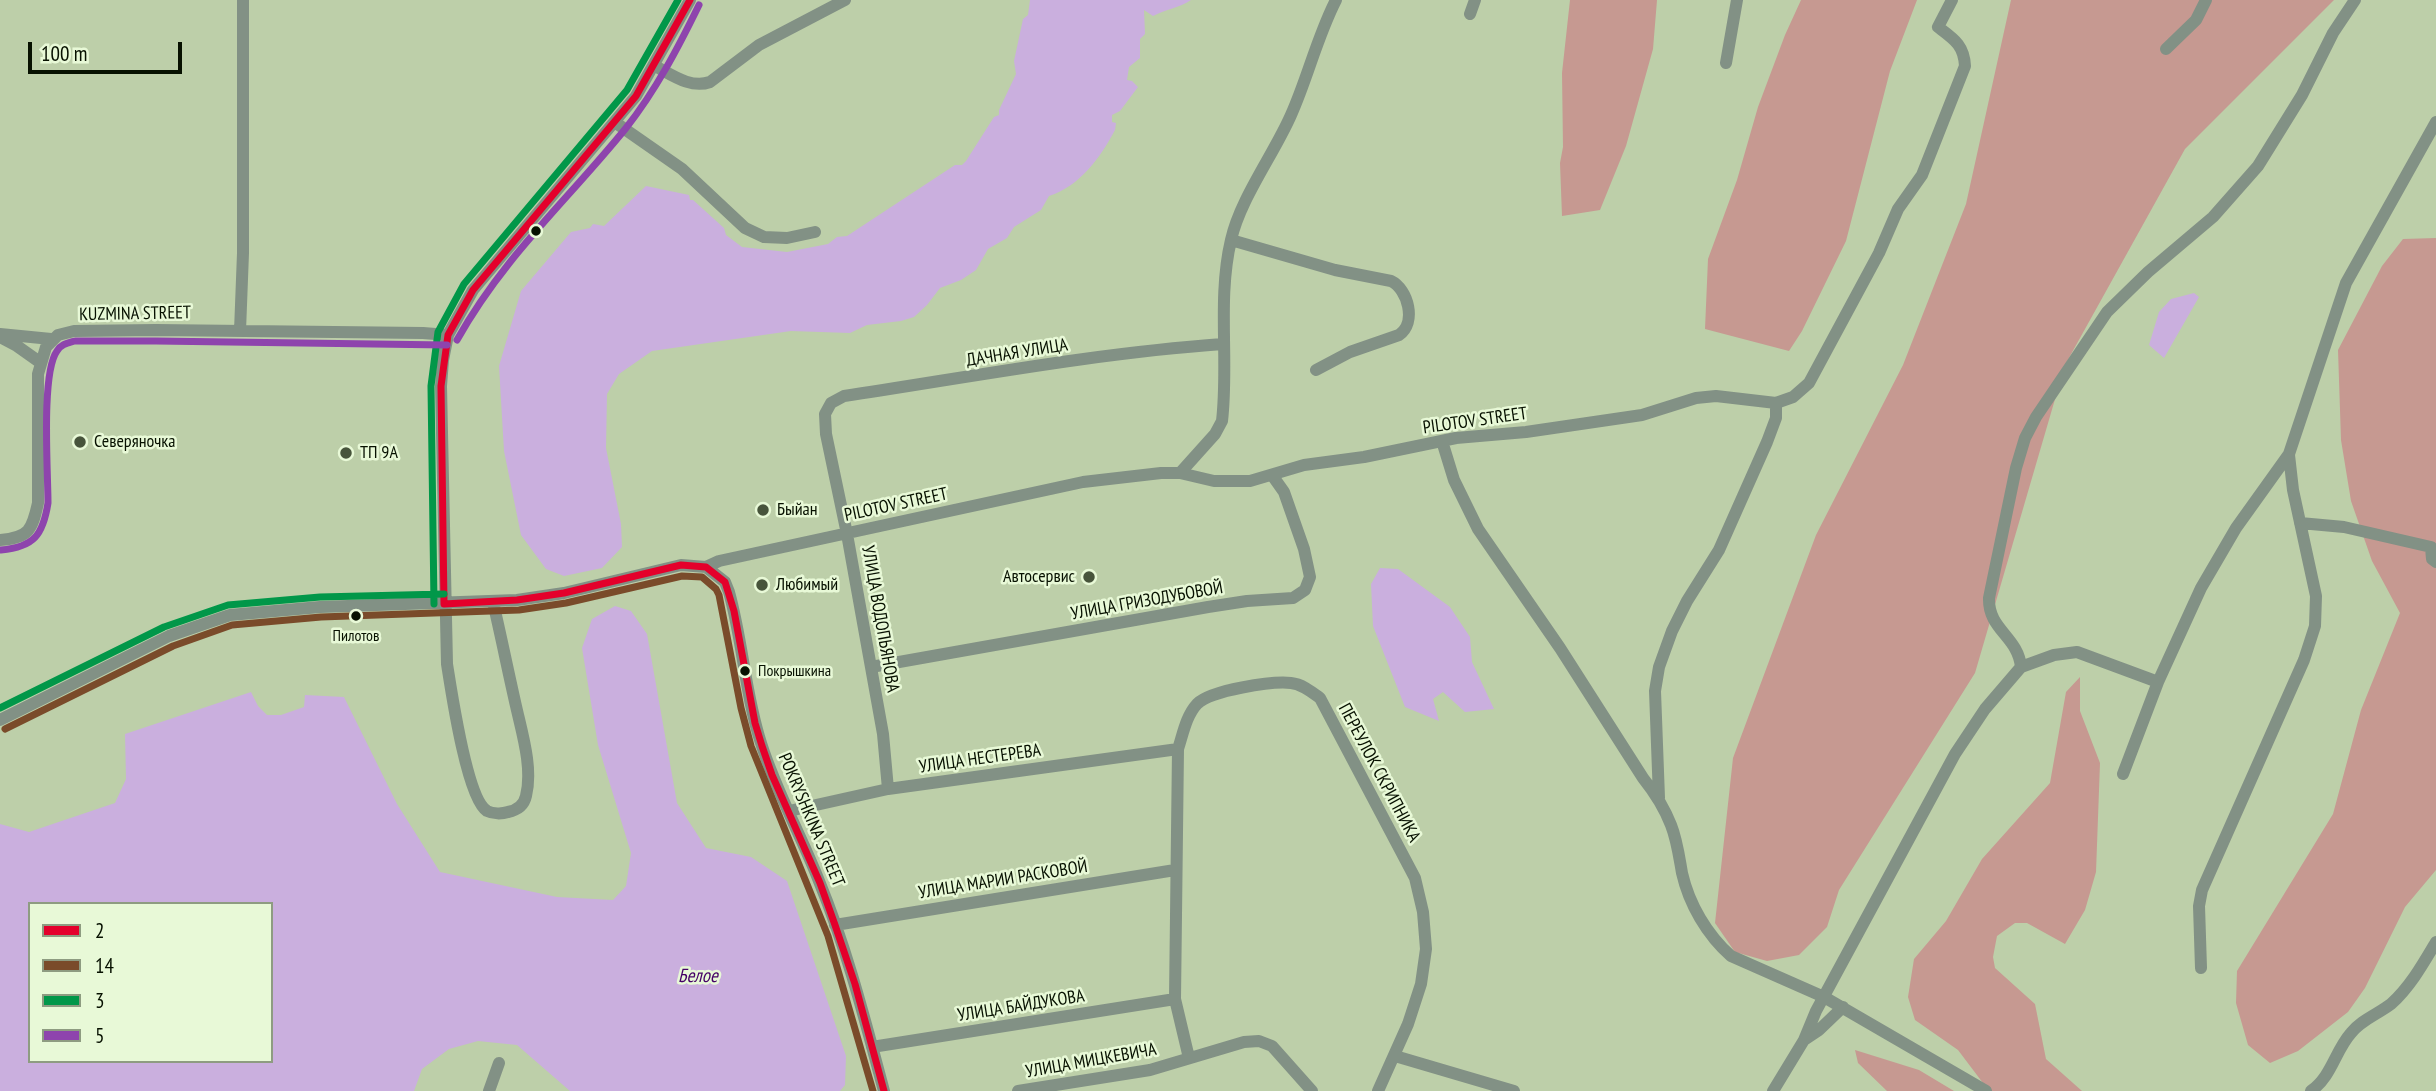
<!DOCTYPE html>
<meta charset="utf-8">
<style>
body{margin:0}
#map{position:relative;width:2436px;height:1091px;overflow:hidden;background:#bdcfa9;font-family:"PT Sans Narrow",sans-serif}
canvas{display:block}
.legend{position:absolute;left:28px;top:902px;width:245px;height:161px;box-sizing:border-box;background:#e8f9d7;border:2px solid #8e9c81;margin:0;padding:9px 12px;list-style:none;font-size:21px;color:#071100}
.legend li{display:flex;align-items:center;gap:14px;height:35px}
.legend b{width:35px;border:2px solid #8e9c81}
.scale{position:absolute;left:28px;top:42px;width:154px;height:32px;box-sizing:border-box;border:4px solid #071100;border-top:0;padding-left:9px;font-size:21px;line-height:24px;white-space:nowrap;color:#071100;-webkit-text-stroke:5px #e8f9d7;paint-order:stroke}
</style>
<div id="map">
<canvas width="2436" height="1091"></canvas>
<ul class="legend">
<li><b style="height:9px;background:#e4002b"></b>2</li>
<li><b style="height:9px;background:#7a4b2a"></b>14</li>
<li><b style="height:9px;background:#019749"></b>3</li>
<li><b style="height:9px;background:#8e44ad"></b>5</li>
</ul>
<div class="scale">100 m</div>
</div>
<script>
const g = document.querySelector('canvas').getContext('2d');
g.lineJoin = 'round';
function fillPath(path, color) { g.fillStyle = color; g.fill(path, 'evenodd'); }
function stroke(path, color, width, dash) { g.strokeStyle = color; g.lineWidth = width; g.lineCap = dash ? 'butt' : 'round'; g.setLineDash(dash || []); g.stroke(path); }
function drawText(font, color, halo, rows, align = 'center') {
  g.font = font + ' "PT Sans Narrow",sans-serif'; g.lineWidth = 5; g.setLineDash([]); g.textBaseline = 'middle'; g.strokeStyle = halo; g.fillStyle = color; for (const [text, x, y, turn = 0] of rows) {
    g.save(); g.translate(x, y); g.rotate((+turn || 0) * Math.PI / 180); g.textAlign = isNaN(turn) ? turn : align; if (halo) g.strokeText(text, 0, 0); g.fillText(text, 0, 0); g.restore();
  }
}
fillPath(new Path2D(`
 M1570,0H1657L1653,49L1626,146L1600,210L1562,216L1560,163L1563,147L1562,73Z
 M1801,0H1917L1890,71L1846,241L1802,331L1789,351L1705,329L1708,259L1737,180L1758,107L1785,35Z
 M2011,0H2334L2185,149L2065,365L1975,673L1839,890L1827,927L1799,955L1767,961L1735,952L1715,923L1733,758L1816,535L1903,365L1966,204Z
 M2436,238V870L2405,907L2365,988L2348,1012L2298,1051L2270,1063L2248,1045L2236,1003L2237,971L2333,814L2361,710L2400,613L2372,561L2351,501L2341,440L2338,350L2382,266L2403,239Z
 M2080,677V711L2100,763L2096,872L2085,910L2065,944L2027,923H2015L1997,936L1993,957L1995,968L2035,1004L2046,1059L2082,1091H1989L1958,1050L1915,1020L1908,997L1914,959L1946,921L1982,859L2050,783L2066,692Z
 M1855,1050L1919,1070L1954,1091H1887L1858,1063Z`), '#c69991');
fillPath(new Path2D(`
 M1030,0H1191C1179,8 1166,9 1153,16L1144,10L1145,34L1140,39V58L1129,67L1127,80L1132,81L1138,87L1120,111L1112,115V122L1116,123L1115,130C1100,158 1080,186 1049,196L1041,210L1014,227L1007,238L988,249L976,270L961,280L940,288L927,305L914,317L901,321L867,325L850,333L791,331L652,351L619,374L607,394L606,448L621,524L622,547L602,568L564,576L546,569L521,535L504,451L499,366L521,291L571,232L590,228L593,224L604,226L646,186L689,195L690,200H693L724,228L726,235L742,247L787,252L828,244L837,237L847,236L955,165H962L966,161L994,117L999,115V110L1016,74L1014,61L1023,19L1028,15Z
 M2194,293L2199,297L2164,358L2149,345L2159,312L2171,299Z
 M1380,568L1398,569L1450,607L1470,637L1472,662L1494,709L1465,712L1443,692L1433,699L1439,721L1405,707L1373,626L1371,584Z
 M615,606L631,611L647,634L677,803L706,848L751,857L787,881L846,1056L845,1085L840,1091H570L517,1045L478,1041L449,1049L422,1069L414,1091H0V824L29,832L115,803L126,779L125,734L251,692L258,706L267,715H281L304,707L305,695L344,697L397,804L440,872L557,897L613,900L626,886L631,853L598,745L582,648L592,619ZM30,904H271V1061H30Z`), '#caafde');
stroke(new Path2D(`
 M1470,14L1475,0
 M2166,49L2196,20L2206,0
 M1726,63L1737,0
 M655,66C672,75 691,89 710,82L759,45L845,0
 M616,123L682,169L745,228L764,237L787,238L815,232
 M1231,240L1335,270L1391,281C1408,289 1417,323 1399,335L1350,352L1316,370
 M240,331L243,253V0
 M0,334L51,339
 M0,337L17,346L41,363
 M1442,441L1454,480L1478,529L1560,648L1643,778C1655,793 1664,807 1671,825C1677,840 1679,856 1682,873C1689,904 1707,935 1731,956L1824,997L1986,1091
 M1180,473L1215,434L1222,421C1229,361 1217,299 1231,240C1240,199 1274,154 1291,115C1308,77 1317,37 1336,0
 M2300,523L2344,527L2431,547L2432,559L2436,562
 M0,540C29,538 32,530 38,503V374L46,347L58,335L74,331L156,330L423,333L448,335
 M706,567L719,561L1083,482L1161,473H1180L1214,481H1250L1304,465L1364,457L1456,438L1526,432L1642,415L1696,398L1716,396L1776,403
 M493,602C501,636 508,671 516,706C522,733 533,768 526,796C524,805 518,810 508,812C502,814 493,814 487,811C467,799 451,689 447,664L441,386L443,360L448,335L473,290L636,96L690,0
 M871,667L1208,607L1247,601L1293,598L1305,590L1310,577L1304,549L1284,492L1272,475
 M2021,667C2018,636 1988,630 1989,598L2016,468L2025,438L2036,417L2107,312L2148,272L2213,217L2258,166L2302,95L2333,33L2355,0
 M0,720L169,636L230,615L320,607L517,600L564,593L681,565L706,567L725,582L729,592C743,642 745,694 761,743C776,791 801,835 819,881C847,949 865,1020 884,1091
 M2123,774L2158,682L2201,588L2236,528L2289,454L2346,283L2436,122
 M888,789L883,734L847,534L826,434L825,414L831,403L844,396C970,377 1096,353 1223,344
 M1659,798L1655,691L1659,667L1672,631L1687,601L1719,550L1767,442L1776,418V403L1793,397L1809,383L1879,253L1898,209L1922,175L1965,66C1964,45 1954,39 1938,27L1952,0
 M789,811L888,789L1178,749
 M835,925L1175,870
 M2201,968L2199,906L2202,890L2304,660L2315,626L2316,596L2293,490L2289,455
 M1804,1040L1819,1030L1843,1007
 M872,1047L1175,999
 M1395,1056L1514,1091
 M1189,1058L1175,999L1178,749C1183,734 1186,716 1197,704C1211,690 1272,681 1291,683C1302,684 1312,692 1320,698L1415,878L1423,912L1426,949L1421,984L1408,1024L1378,1091
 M489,1091L499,1063
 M1018,1091L1150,1070L1244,1042L1259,1041L1272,1046L1312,1091
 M1773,1091L1804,1040L1816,1011L1955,754L1985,709L2021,667L2054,655L2077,652L2158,682
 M2311,1091C2332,1076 2335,1051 2351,1033C2361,1020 2378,1014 2391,1004C2410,987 2423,964 2436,942`), '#829185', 12);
stroke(new Path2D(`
 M444,604L517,600L564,593L681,565L706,567L725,582L734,611L755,723L762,746L772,775L820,883L835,925L855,984L884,1091
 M444,604L441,386L448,335L473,290L636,96L690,0`), '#e4002b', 7);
stroke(new Path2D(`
 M5,729L173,646L232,625L321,617L519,610L566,603L682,576L702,577L716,589L719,595L741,708L751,746L828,936L873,1091`), '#7a4b2a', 7);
stroke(new Path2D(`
 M434,604L431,386L438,332L464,284L627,90L678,0
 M0,708L164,627L228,605L320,597L444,594`), '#019749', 7);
stroke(new Path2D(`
 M457,340C504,256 567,201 626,128C656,90 678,48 699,5
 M1,550C34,547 43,535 48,503C48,472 41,373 57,351C61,344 68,343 75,341H156L447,345`), '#8e44ad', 7);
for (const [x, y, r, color] of [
 [536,231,6,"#071100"],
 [80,442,7,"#47543b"],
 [346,453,7,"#47543b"],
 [763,510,7,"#47543b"],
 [1089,577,7,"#47543b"],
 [762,585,7,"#47543b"],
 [356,616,6,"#071100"],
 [745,671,6,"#071100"]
]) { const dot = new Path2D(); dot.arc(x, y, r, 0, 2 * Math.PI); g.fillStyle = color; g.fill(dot); stroke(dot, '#e8f9d7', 2.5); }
drawText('16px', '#071100', '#e8f9d7', [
 ["Пилотов",356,636],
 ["Покрышкина",758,671,"left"]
]);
drawText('18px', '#071100', '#e8f9d7', [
 ["KUZMINA STREET",135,314,-1],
 ["ДАЧНАЯ УЛИЦА",1017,353,-9],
 ["PILOTOV STREET",1475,421,-8],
 ["PILOTOV STREET",896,505,-12],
 ["УЛИЦА ГРИЗОДУБОВОЙ",1147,601,-10],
 ["УЛИЦА ВОДОПЬЯНОВА",880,619,80],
 ["УЛИЦА НЕСТЕРЕВА",980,759,-8],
 ["ПЕРЕУЛОК СКРИПНИКА",1379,773,62],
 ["POKRYSHKINA STREET",811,820,67],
 ["УЛИЦА МАРИИ РАСКОВОЙ",1003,880,-9],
 ["УЛИЦА БАЙДУКОВА",1021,1006,-9],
 ["УЛИЦА МИЦКЕВИЧА",1091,1061,-10]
]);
drawText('18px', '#071100', '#e8f9d7', [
 ["Северяночка",94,442],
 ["ТП 9А",360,453],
 ["Быйан",777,510],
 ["Автосервис",1075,577,"right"],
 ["Любимый",776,585]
], 'left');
drawText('italic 19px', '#450067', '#e8f9d7', [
 ["Белое",698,977]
]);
</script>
